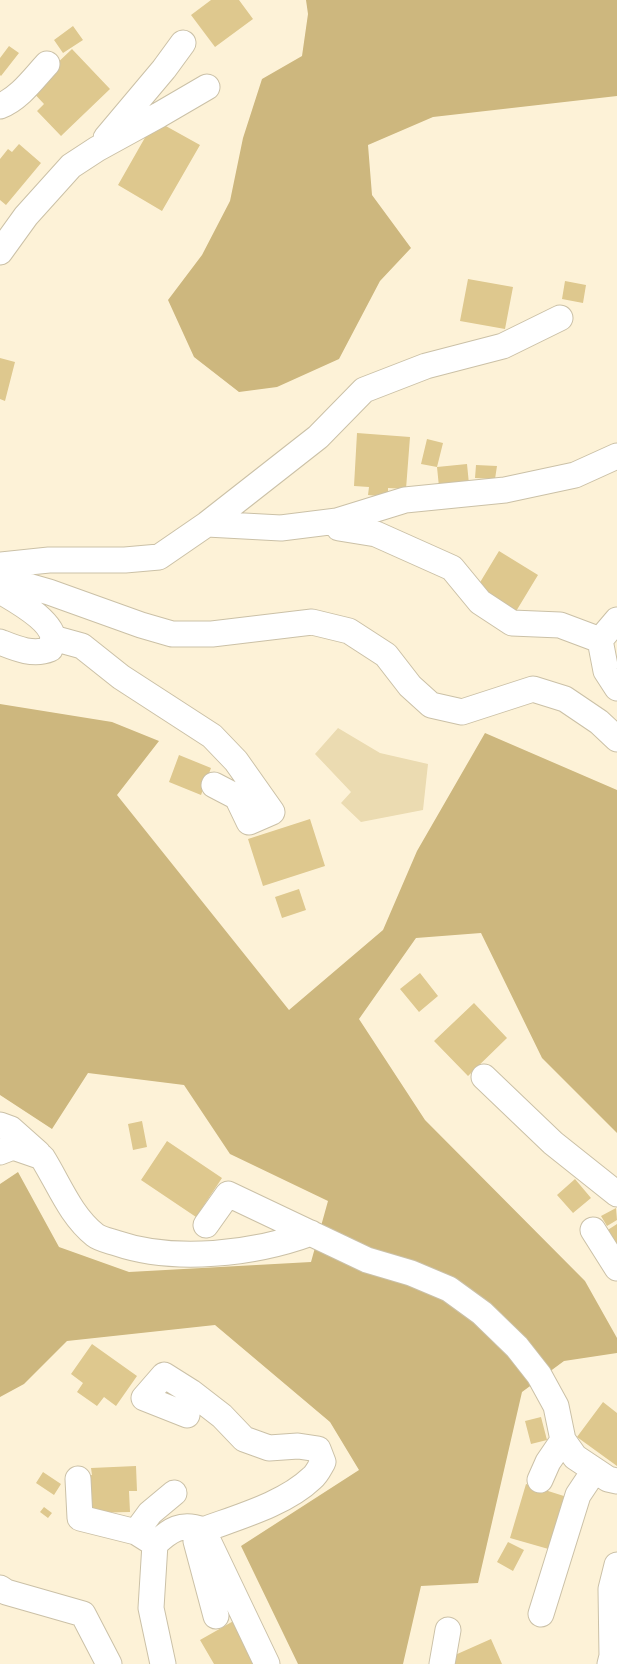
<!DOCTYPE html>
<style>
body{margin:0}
canvas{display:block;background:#fdf2d7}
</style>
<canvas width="617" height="1664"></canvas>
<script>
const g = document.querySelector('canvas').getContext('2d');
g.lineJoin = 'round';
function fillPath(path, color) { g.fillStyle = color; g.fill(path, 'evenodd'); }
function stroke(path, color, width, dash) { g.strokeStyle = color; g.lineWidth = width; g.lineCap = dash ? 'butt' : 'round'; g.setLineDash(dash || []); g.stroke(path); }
fillPath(new Path2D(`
 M338,728L380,753L428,764L423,810L361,822L341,803L351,792L315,754Z`), '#ebdbb1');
fillPath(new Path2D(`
 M306,0H617V96L433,117L368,145L372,195L411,248L380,281L339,359L277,387L239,392L194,357L168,300L202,255L230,201L243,138L262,79L302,56L308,14Z
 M0,704L112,722L159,741L117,795L289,1010L383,930L417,851L485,733L617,790V1133L542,1058L481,933L416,938L359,1019L425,1120L585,1281L617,1338V1353L564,1361L522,1392L478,1583L421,1586L403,1664H298L241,1546L359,1470L330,1422L215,1325L67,1341L24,1384L0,1397V1184L18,1172L59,1247L129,1272L311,1262L328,1201L230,1154L184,1085L88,1073L52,1129L0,1095Z`), '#cdb77e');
fillPath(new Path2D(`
 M211,0H239L253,19L215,47L191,15Z
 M73,26L83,40L63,53L54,40Z
 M9,46L19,53L1,76L0,75V58Z
 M72,49L110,89L61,136L37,111L44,104L30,89Z
 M155,120L200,145L162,211L118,185Z
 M19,144L41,163L6,205L0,200V159L8,149L12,152Z
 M468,279L513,287L505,329L460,321Z
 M565,281L586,285L583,303L562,299Z
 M0,358L15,362L5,401L0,399Z
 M357,433L410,437L406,489L388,488V497L368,495L369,487L354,486Z
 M427,439L443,443L437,467L421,464Z
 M467,464L469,484L439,487L437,467Z
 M476,465L497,466L495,479L475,478Z
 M499,551L538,575L515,613L476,589Z
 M179,755L211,768L201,795L169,782Z
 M310,819L325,866L263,886L248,839Z
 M299,889L306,910L282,918L275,897Z
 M420,973L438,996L419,1012L400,989Z
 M474,1003L507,1038L468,1076L434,1041Z
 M142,1121L147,1147L133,1150L128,1124Z
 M167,1141L222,1178L196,1217L141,1180Z
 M575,1179L591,1198L573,1213L557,1195Z
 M616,1208L617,1220L607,1226L601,1216Z
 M617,1224V1256L603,1233Z
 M92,1344L137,1376L116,1406L104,1397L97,1406L77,1392L83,1383L71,1374Z
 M603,1402L617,1413V1466L577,1437Z
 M541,1417L547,1440L531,1444L525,1421Z
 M136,1466L137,1491H129L130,1512L86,1513L85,1476L92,1475L91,1468Z
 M43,1472L61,1484L54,1495L36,1483Z
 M526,1484L567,1497L552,1550L510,1538Z
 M44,1507L52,1513L48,1518L40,1512Z
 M508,1542L524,1550L513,1571L497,1562Z
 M237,1619L263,1664H214L200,1640Z
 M491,1639L502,1664H448L446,1659Z`), '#dec88e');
const minor = new Path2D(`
 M0,106C19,99 34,78 47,64
 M106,138L164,69L183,43
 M0,252L26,216L71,166L97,149L159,115L207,87
 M207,524L281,528L337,521
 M0,565L49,560H125L159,557L207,524L318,437L364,390L426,366L503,346L560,318
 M0,578L49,592L141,625L172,634H212L312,622L349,631L386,655L410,686L431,705L462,712L533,689L565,699L599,722L617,739
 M0,591C14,599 51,620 53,638C53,641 50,646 50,649C33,656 15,648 0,642
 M617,620L600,640L606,671L617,688
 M53,638L82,646L121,677L212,736L236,761L272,812L249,822L237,797L214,785
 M600,640L560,625L512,623L480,602L452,568L376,534L339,528L337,521L405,500L505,490L575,475L617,456
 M484,1077L553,1143L617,1194
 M0,1125L11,1129L38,1153
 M0,1152L13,1147L42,1157C59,1184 70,1215 95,1235C100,1239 110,1241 116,1243C174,1263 254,1254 311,1233
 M206,1225L228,1194L367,1260L411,1273L449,1289L482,1313L517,1347L539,1375L556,1406L563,1440L575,1457L608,1479L617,1481
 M593,1230L617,1268
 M187,1415L144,1398L164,1375L191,1392L222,1416L244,1439L269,1448L298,1446L318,1449L323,1462C320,1467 317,1474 312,1478C285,1504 238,1517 203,1530
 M78,1479L80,1518L136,1532L155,1544
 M540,1480L548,1462L563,1440
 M136,1532L150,1513L174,1493
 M196,1541L216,1616
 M0,1588L6,1592L83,1614L109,1664
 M541,1614L578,1495L594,1471
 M163,1664L151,1608L155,1544C170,1530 181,1522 203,1530L267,1664
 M442,1664L448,1630
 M610,1664L612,1656L611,1589L617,1565`);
stroke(minor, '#cbc1a7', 27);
stroke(minor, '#fff', 25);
</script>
